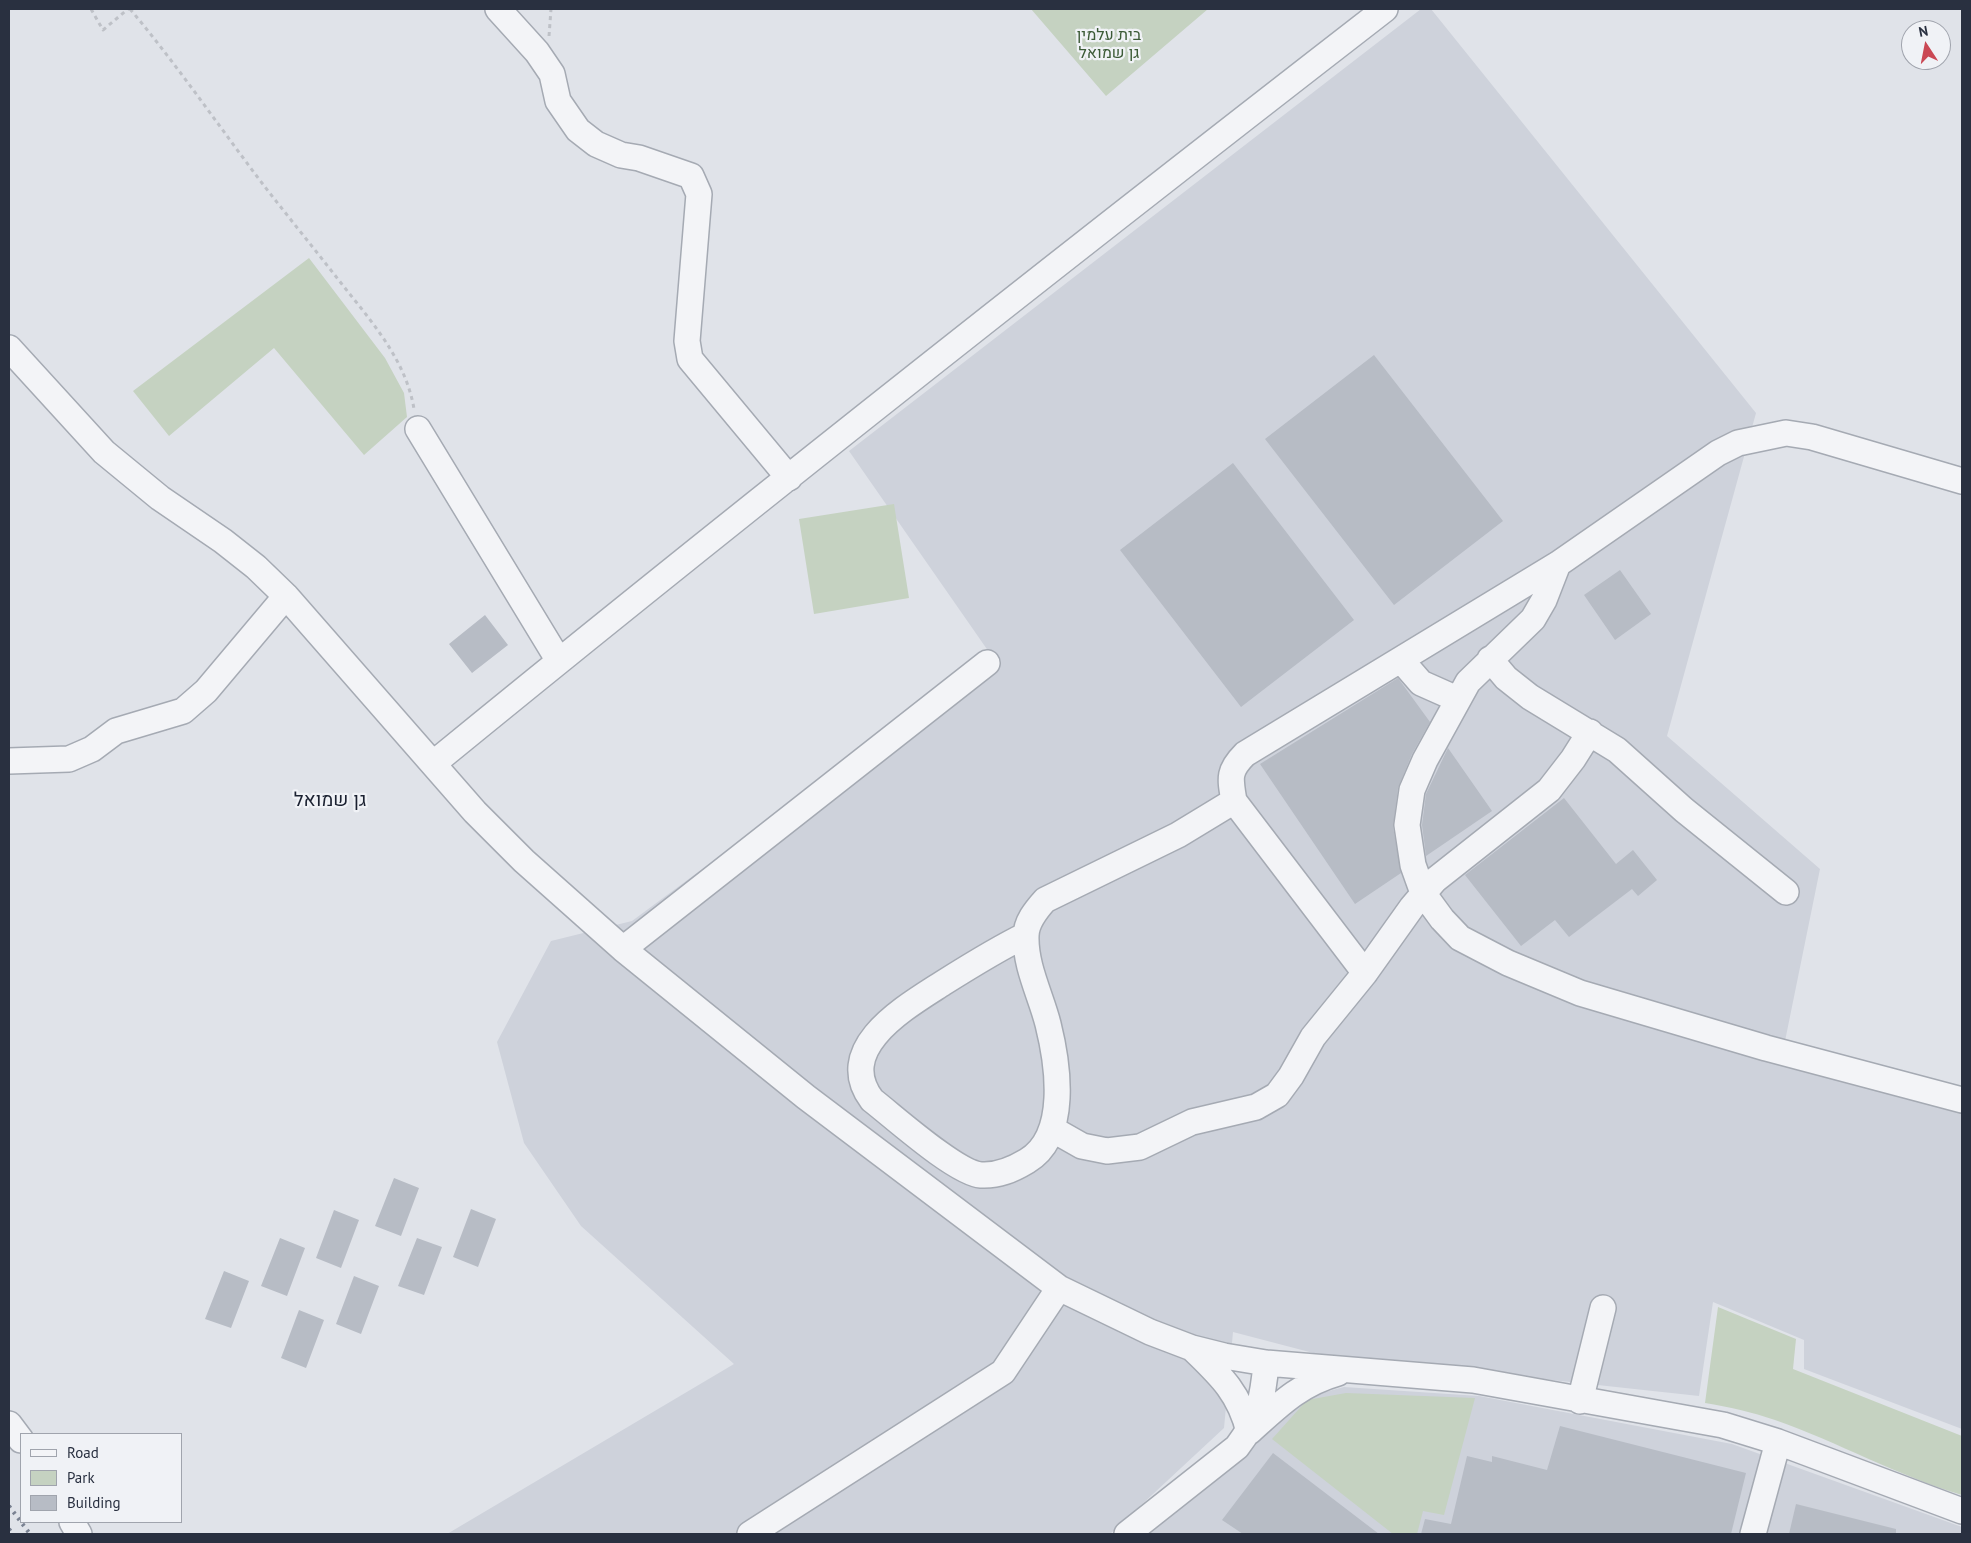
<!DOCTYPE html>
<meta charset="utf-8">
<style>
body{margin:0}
#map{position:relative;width:1971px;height:1543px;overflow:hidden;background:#e0e3e9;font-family:"PT Sans",sans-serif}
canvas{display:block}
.frame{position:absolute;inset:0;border:10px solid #293040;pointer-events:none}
.legend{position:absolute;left:20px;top:1433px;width:162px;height:90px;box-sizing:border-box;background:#f0f2f6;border:1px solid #a0a4ad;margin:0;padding:6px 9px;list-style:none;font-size:15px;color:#293040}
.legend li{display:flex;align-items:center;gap:10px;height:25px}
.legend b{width:25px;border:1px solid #a0a4ad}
.north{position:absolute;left:1901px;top:20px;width:50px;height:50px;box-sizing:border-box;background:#f0f2f6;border:1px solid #a0a4ad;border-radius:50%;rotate:349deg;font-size:14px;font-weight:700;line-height:20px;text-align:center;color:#293040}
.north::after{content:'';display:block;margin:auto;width:18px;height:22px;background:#ca4854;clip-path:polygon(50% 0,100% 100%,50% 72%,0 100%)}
</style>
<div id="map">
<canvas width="1971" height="1543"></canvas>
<div class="frame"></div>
<ul class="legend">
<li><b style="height:6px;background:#f3f4f7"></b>Road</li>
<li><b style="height:14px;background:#c5d2c1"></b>Park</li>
<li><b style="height:14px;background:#b7bcc5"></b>Building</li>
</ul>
<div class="north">N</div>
</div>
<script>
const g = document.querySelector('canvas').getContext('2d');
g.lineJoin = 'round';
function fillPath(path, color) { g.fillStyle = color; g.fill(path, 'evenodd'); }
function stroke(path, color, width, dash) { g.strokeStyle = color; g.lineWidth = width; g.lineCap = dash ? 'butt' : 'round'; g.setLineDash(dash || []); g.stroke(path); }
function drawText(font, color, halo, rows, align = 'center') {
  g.font = font + ' "PT Sans",Heebo,sans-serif'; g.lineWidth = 4.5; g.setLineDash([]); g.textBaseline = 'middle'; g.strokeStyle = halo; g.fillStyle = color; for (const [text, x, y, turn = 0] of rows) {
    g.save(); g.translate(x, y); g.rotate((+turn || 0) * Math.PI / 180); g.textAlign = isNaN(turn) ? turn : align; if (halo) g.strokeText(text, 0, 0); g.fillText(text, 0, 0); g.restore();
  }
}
fillPath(new Path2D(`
 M1421,9H1431L1756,413L1667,736L1820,869L1785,1041L1962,1090V1429L1804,1369V1340L1713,1302L1699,1396L1321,1355L1233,1332L1224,1428L1110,1534H447L734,1364L581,1226L524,1143L497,1042L551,941L632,921L991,655L849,451Z
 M1344,1387L1479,1396L1732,1444L1962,1527V1534H1119L1306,1397Z`), '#ced2db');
fillPath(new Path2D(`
 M1031,9H1208L1106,96Z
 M309,258L385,358L404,393L407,417L364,455L274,348L169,436L133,391Z
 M894,504L909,598L814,614L799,519Z
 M1718,1307L1796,1339L1793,1369L1962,1436V1495C1898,1476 1838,1442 1775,1420C1752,1412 1729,1407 1705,1403Z
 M1346,1393L1475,1398L1444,1515L1423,1511L1417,1534H1393L1272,1439L1307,1400Z`), '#c5d2c1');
fillPath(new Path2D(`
 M1374,355L1503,521L1394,605L1265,439Z
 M1233,463L1354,620L1241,707L1120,550Z
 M1620,570L1651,614L1615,640L1584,595Z
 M485,615L508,645L472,673L449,644Z
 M1398,678L1430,722L1412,754L1398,788L1393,827L1401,873L1355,904L1260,764Z
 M1448,748L1492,811L1426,856L1422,825L1426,794Z
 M1564,798L1616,864L1633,850L1657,880L1638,896L1632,889L1569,937L1555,920L1521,946L1465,875Z
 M394,1178L419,1188L401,1236L375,1226Z
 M471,1209L496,1219L478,1267L453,1257Z
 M334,1210L359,1220L341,1268L316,1258Z
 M280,1238L305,1248L287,1296L261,1286Z
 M417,1238L442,1247L424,1295L398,1286Z
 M224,1271L249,1281L231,1328L205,1319Z
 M354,1276L379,1286L361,1334L336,1324Z
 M299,1310L324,1320L306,1368L281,1358Z
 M1560,1426L1746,1473L1731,1534H1421L1425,1519L1451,1524L1467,1456L1492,1462V1456L1547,1470Z
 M1273,1453L1379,1534H1243L1222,1520Z
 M1796,1504L1896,1529V1534H1789Z`), '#b7bcc5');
const minor = new Path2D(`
 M498,9L537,52L552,74L558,101L578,130L596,144L621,155L639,158L691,176L699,194L687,341L690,359L789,478
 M9,348L104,452L160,498L223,541L256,567L286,596L475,812L524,861L623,949L806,1097L1059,1288L1150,1332L1192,1348L1224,1356L1266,1363L1473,1380L1723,1425L1778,1442L1962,1511
 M418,429L559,661
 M1558,564L1544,600L1533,619L1468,682L1425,760L1412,790L1407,825L1413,865L1423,893L1442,919L1460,938L1508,963L1580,993L1766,1048L1962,1100
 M1490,659L1506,678L1530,697L1617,750L1684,810L1786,892
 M1401,660L1421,683L1457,699
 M9,761L69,759L92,749L116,731L183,711L206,691L286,596
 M434,763C747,507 1065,257 1385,9
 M1026,935C997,949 970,966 943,983C906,1007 833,1048 872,1100C894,1117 956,1173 981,1175C998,1176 1012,1170 1027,1161C1069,1136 1058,1064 1048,1024C1041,996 1025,966 1026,936C1026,922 1036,910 1045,900L1178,835L1234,801
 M623,949L987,663
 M1365,973L1234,801C1230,778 1228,771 1245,754L1558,564L1718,453L1738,443L1786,433L1812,437L1962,481
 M1052,1129L1082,1146L1107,1151L1140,1147L1192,1122L1256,1107L1277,1095L1291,1076L1313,1037L1365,973L1412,907L1435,880L1549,790L1573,759L1590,732
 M1194,1350C1221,1376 1240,1394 1249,1432C1278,1406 1299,1384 1338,1373
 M1580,1401L1603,1308
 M9,1424L21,1440
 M72,1522L79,1534
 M750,1534L1003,1372L1059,1288
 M1127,1534L1237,1447C1259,1418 1263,1399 1266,1363
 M1753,1534L1778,1442`);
stroke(minor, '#a5aab3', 28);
stroke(new Path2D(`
 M91,9L103,30L128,9
 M130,9C178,66 220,128 265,187C290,219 316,251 341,283C371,321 406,360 414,409
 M549,36L551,9`), '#bec1c7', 3, [4, 4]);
stroke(minor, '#f3f4f7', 25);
stroke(new Path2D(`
 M9,1506L30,1534
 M9,1529L13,1534`), '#7a8292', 4, [2.5, 5]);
drawText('16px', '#3c5b37', '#f0f2f6', [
 ["בית עלמין",1109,35],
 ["גן שמואל",1109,53]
]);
drawText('19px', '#1b2131', '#f0f2f6', [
 ["גן שמואל",330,801]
]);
</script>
